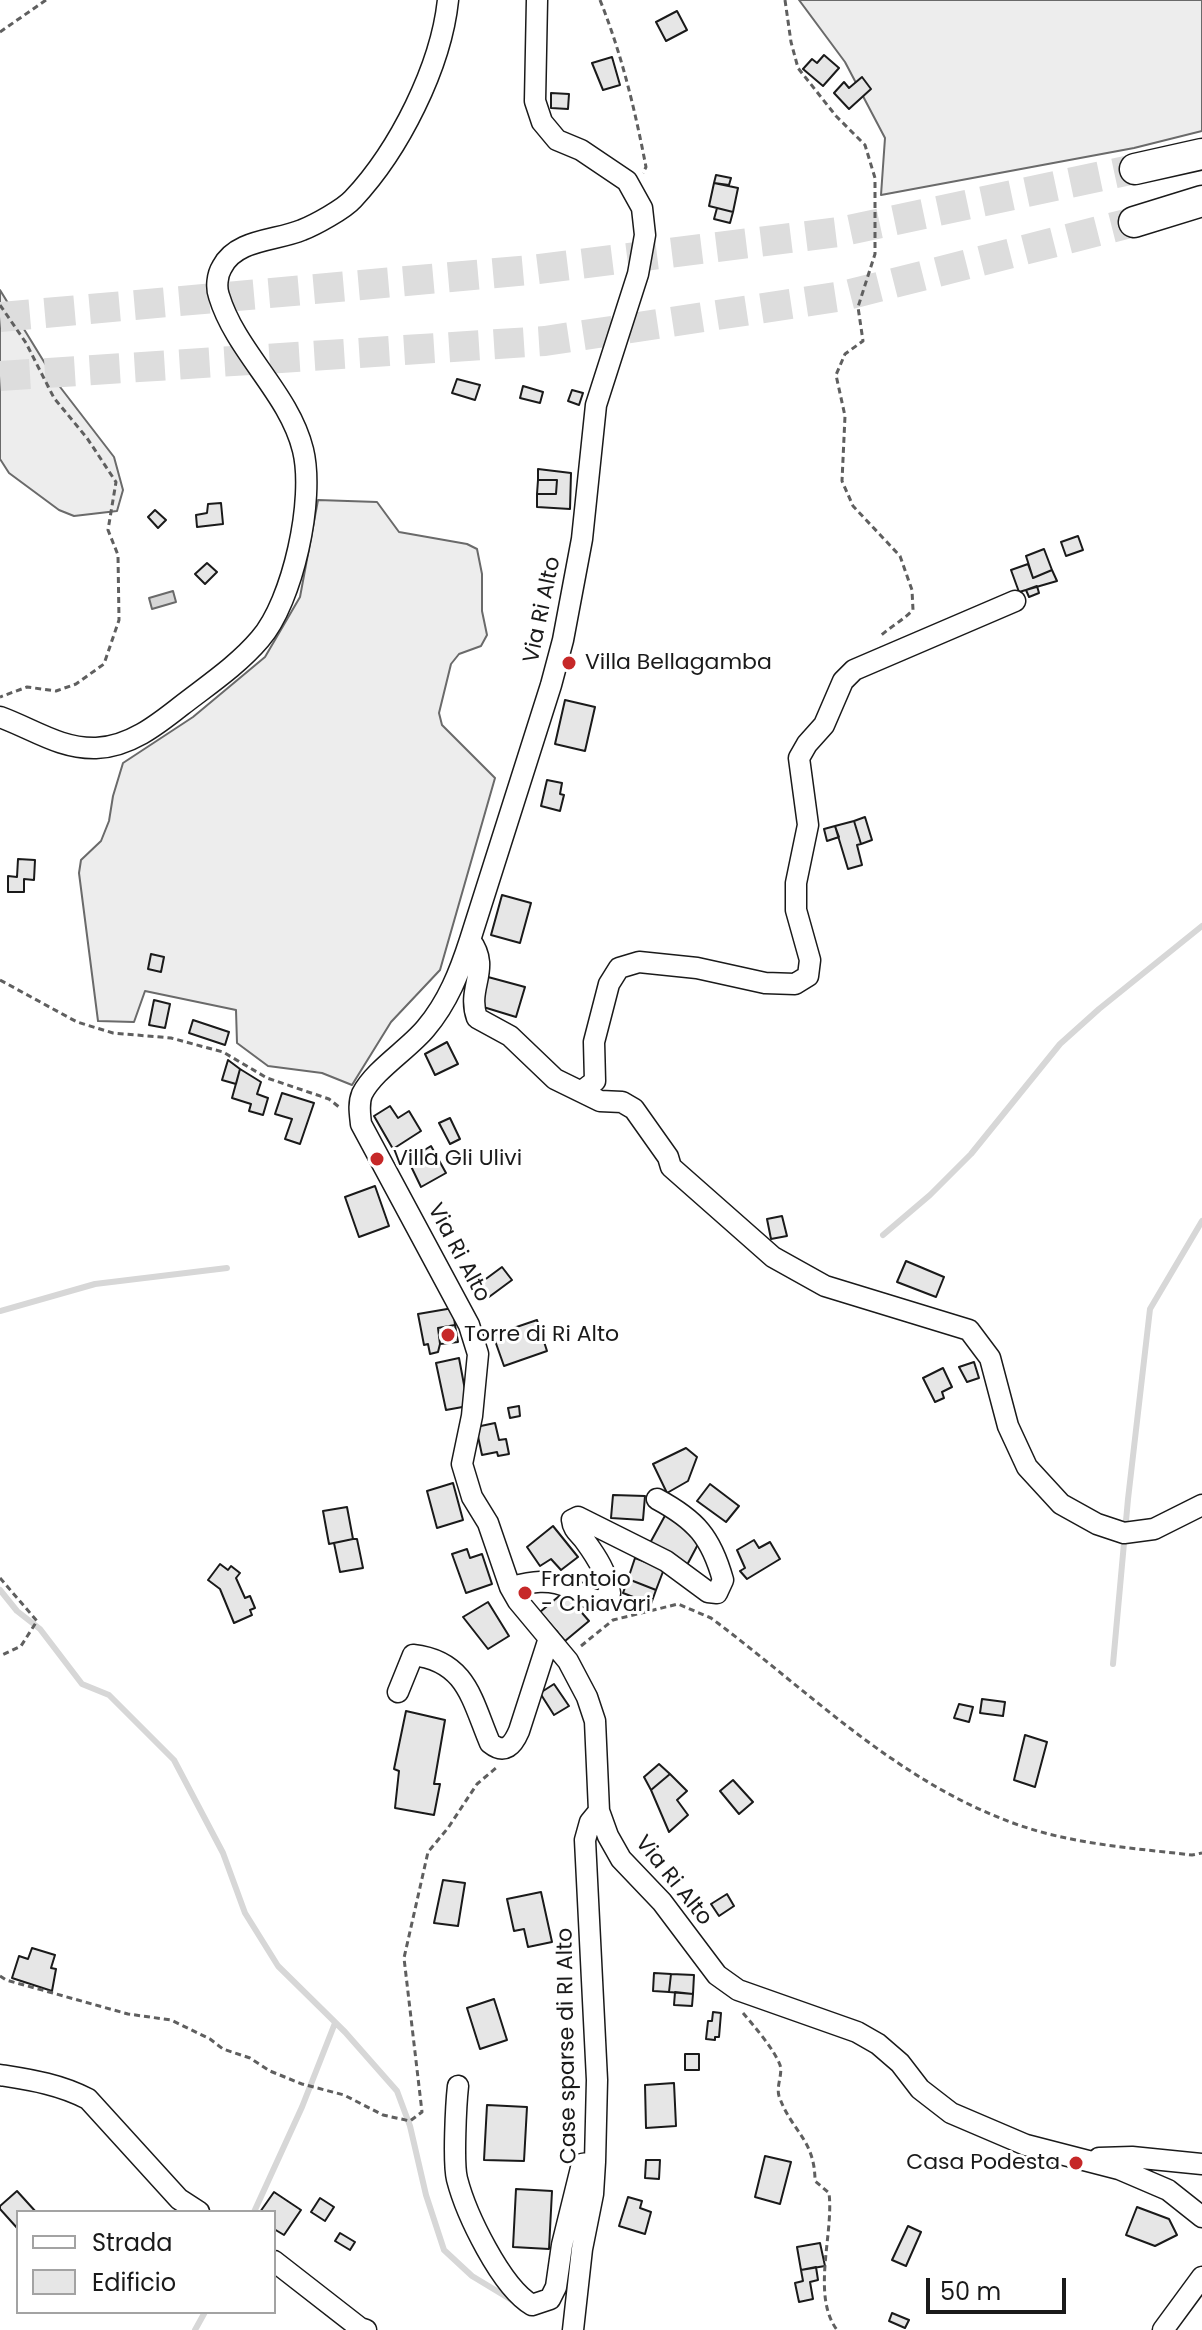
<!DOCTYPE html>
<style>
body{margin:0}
#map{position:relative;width:1202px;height:2330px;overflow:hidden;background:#fff;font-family:Poppins,sans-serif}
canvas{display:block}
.legend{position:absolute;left:16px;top:2210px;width:260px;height:104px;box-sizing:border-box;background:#fff;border:2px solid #a3a3a3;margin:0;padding:10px 14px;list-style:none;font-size:24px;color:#1a1a1a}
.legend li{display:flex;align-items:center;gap:16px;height:40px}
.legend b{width:40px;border:2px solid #a3a3a3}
.scale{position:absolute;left:926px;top:2278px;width:140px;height:36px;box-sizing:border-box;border:4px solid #1a1a1a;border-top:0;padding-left:10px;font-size:24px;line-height:28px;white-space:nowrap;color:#1a1a1a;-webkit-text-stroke:6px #fff;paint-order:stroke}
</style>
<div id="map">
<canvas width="1202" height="2330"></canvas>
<ul class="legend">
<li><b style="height:10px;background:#fff"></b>Strada</li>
<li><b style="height:22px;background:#e6e6e6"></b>Edificio</li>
</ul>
<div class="scale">50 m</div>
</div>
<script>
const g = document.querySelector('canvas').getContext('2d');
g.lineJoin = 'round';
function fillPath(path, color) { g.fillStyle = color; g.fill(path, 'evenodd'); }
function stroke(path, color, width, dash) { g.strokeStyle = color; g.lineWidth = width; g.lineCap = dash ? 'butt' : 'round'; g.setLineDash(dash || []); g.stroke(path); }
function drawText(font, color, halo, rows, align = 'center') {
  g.font = font + ' Poppins,sans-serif'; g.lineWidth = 6; g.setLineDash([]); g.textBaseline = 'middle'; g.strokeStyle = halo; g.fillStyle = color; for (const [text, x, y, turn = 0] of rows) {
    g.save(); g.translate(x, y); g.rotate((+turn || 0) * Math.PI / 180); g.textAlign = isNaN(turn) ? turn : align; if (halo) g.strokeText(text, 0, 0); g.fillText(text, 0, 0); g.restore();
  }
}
const built = new Path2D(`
 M799,0H1202V131L1134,148L881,195L885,138L845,62Z
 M0,290L57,383L114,457L123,490L117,511L74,516L59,510L9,473L0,459Z
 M318,500L377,502L399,532L467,544L477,549L482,574V611L487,635L481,646L459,654L451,664L439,713L442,725L495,778L440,970L391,1022L352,1085L322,1073L268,1066L237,1043L236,1010L145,991L134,1022L98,1021L79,873L81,860L101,841L109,821L113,796L123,763L193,717L265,657L300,597Z`);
fillPath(built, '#ededed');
stroke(built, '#6a6a6a', 2);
const water = new Path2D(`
 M173,591L176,602L152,609L149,598Z`);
fillPath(water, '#d7d7d7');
stroke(water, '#6a6a6a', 2);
stroke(new Path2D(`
 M883,1235L930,1195L971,1154L1060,1044L1099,1009L1202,926
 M0,1311L95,1284L227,1268
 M0,1590L17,1611L40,1629L82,1684L109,1695L174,1760L223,1853L245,1913L278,1966L345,2032L397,2091L410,2126L426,2195L444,2250L472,2276L515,2302
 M1113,1664L1128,1499L1150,1309L1202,1221
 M254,2212L302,2107L335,2023
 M195,2330L205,2312`), '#d7d7d7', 6);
const building = new Path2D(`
 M677,11L687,30L666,41L656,22Z
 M824,55L839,68L823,86L803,69L812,59L817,63Z
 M612,57L620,85L603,90L592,63Z
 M862,77L871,89L849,109L834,93L844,82L849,88Z
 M551,93L569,94L568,109L551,108Z
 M716,175L731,178L729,185L714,183Z
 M714,183L738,188L733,212L709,206Z
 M717,208L733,212L730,223L714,219Z
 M457,379L480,385L475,400L452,393Z
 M523,386L543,392L540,403L520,398Z
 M572,390L583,393L579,405L568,401Z
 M538,469L571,473L570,509L537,507V494H556L557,480H538Z
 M538,480H557L556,494H537Z
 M221,503L223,524L197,527L196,515L207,513L208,504Z
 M155,510L166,520L158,528L148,517Z
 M1078,536L1083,550L1066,556L1061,542Z
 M1044,549L1052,570L1033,578L1026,556Z
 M207,563L217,572L205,584L195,574Z
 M1028,564L1033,578L1052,570L1057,581L1019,592L1011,570Z
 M1037,586L1039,593L1029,597L1026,590Z
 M565,700L595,707L585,751L555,744Z
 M547,780L562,783L560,794L564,795L560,811L541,806Z
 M865,817L872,840L861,844L854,821Z
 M854,821L861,844L857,845L862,865L848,869L835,826Z
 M835,826L839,837L827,841L824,829Z
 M18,859L35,860L34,880L24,879V892H8V876L17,877Z
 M502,895L531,903L520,943L491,935Z
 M151,954L164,957L161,972L148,969Z
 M488,977L525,987L516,1017L480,1006Z
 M154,1000L170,1004L165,1028L149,1025Z
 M193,1020L229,1032L225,1045L189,1033Z
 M447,1042L458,1064L435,1075L425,1054Z
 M228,1060L240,1069L236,1084L222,1080Z
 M240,1069L261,1082L257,1094L268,1098L263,1115L249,1111L251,1104L232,1098Z
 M282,1093L314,1103L300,1144L285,1139L292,1119L275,1114Z
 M390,1106L398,1118L409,1111L421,1131L393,1149L374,1116Z
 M450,1118L460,1139L450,1144L439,1123Z
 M431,1146L446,1173L421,1187L408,1160Z
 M375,1186L389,1226L359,1237L345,1197Z
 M782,1216L787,1236L771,1239L767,1219Z
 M906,1261L944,1277L936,1297L897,1282Z
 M502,1267L512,1280L489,1297L479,1284Z
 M453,1308L455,1325L438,1328L440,1344L438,1352L430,1354L428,1344L424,1345L418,1314Z
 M537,1320L547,1351L504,1366L493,1335Z
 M455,1325L458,1342L440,1344L438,1328Z
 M459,1358L468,1406L446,1410L436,1363Z
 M974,1362L979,1378L967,1382L959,1367Z
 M943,1368L952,1387L942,1392L944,1398L935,1402L923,1378Z
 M519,1406L520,1416L510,1418L508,1408Z
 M495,1423L499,1440L506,1439L509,1454L498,1456L497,1452L482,1455L476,1427Z
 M686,1448L697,1457L688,1481L667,1493L653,1464Z
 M453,1483L463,1520L437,1528L427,1491Z
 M710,1484L739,1506L726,1522L697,1501Z
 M613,1495L645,1496L643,1520L611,1518Z
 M347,1507L353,1539L329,1544L323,1511Z
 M667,1512L704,1533L687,1565L650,1543Z
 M553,1526L578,1557L561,1570L551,1559L540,1566L527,1547Z
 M353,1539H357L363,1568L340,1572L334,1543Z
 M754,1540L759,1548L770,1542L780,1559L747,1579L740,1571L745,1568L737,1550Z
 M467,1549L470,1558L482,1554L492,1584L466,1593L452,1554Z
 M635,1558L664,1569L656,1590L628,1579Z
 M220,1564L228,1570L231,1566L240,1573L236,1578L245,1598L250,1596L255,1608L250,1610L252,1615L234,1623L220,1589L208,1580Z
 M628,1579L656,1590L651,1604L623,1593Z
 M564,1592L589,1621L565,1641L540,1612Z
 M488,1602L509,1636L488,1649L463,1617Z
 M554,1684L569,1706L554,1715L540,1693Z
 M982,1699L1005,1702L1003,1716L980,1713Z
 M959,1704L973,1707L969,1722L954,1718Z
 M406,1711L445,1720L434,1784H440L434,1815L395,1808L399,1771L394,1769Z
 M1025,1735L1047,1742L1035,1787L1014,1780Z
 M659,1764L670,1774L651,1790L644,1777Z
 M670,1774L687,1791L677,1800L688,1815L669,1832L651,1790Z
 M733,1780L753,1802L739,1814L720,1791Z
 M443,1880L465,1883L458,1926L434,1923Z
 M541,1892L552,1942L528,1947L524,1929L514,1931L507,1899Z
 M727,1894L734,1906L719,1916L711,1904Z
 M32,1948L55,1955L51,1968L56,1969L52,1991L12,1978L19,1956L28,1959Z
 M654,1973L671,1974L669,1992L653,1991Z
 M671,1974L694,1975L693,1994L669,1992Z
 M675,1992L693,1994L692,2006L674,2005Z
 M494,1999L507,2040L480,2049L467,2008Z
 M713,2012L721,2013L719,2037H715V2040L706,2039L708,2021H712Z
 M685,2054H699V2070H685Z
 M674,2083L676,2126L646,2128L645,2085Z
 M487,2105L527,2107L524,2161L484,2160Z
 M765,2156L791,2162L780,2204L755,2197Z
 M646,2160H660L659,2179L645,2178Z
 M516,2189L552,2191L549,2249L513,2247Z
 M17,2191L36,2212H18V2229L0,2209V2206Z
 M274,2192L301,2210L284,2235L274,2229V2212H260Z
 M628,2197L642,2201L640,2208L651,2212L645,2234L619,2226Z
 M320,2198L334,2207L325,2221L311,2212Z
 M1137,2207L1169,2219L1177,2235L1155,2246L1126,2235Z
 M908,2226L921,2232L906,2266L892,2260Z
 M340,2233L355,2242L350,2250L335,2241Z
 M820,2243L825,2266L801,2270L797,2247Z
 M816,2267L818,2280L810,2282L813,2299L799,2302L795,2283L803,2281L801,2270Z
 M892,2313L909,2320L905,2328L889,2321Z`);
fillPath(building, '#e6e6e6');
stroke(building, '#1a1a1a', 2);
stroke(new Path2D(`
 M0,317L530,270L839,232L1135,169
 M0,376L545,341L843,296L1134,222`), '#ddd', 30, [30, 15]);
const minor = new Path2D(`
 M537,0L535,101L542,122L557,140L581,150L627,181L642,208L645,235L638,274L596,405L582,539L563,640L551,685L470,940C460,971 448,1002 426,1028C409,1049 374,1070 362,1094C358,1104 360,1114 361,1124L469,1325L478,1354L472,1416L462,1464L472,1497L488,1523L510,1587L518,1601L568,1661L587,1697L595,1721L599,1811L608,1836L621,1859L662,1902L717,1975L738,1990L857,2032L878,2044L900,2063L920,2089L951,2113L1026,2145L1119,2169L1168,2190L1202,2217
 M0,717C33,729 60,749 96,748C129,747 157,725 181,706C208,685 238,665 260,639C293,601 315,499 303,450C289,393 236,352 219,296C216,288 217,275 222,267C236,239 276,241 302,230C315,225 344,209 353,199C399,150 441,67 448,0
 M470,940C492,969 466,987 477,1018L510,1036L555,1079L600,1101L622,1102L634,1109L668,1157L671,1167L773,1257L825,1286L969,1330L990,1358L1008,1426L1027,1467L1061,1504L1097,1524L1124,1533L1154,1529L1202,1505
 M582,1091L595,1081L594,1042L609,984L619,968L639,962L697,968L765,983L795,984L808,976L810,960L796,910V883L808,825L799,758L807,744L824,725L843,681L854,670L1015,601
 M510,1587C531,1582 549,1578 570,1588C580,1593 589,1600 601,1601L610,1593C608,1574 596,1556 585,1541C579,1533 573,1530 572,1520L578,1517L666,1561L708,1592L717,1593L723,1580C711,1537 696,1520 657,1499
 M398,1692L413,1655C467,1661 472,1701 490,1743C505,1755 513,1745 519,1731L549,1638
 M0,2075C31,2080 59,2084 88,2099L179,2199L199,2212
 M458,2086C456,2104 453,2163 457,2179C466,2214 501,2287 532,2305L550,2299L556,2287L562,2245L582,2164L595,2162
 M1099,2158L1132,2157L1202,2164
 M274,2261L360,2328L366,2330
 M573,2330L582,2249L593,2194L595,2162L597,2080L585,1840L590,1822L599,1811
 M1163,2330L1202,2277`);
const highway = new Path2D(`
 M1135,169L1202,154
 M1134,222L1202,201`);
stroke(minor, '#1a1a1a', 23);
stroke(highway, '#1a1a1a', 33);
stroke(new Path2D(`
 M600,0C622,55 635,110 646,167L643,173
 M785,0L791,42L798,68L836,116L865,145L875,178V254L858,307L863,341L845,354L836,375L845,416L842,481L853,506L900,556L912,590L913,610C902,621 890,627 879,637
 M0,32L46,0
 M0,305L26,343L54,398L87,438L116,482L108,530L118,555L119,620L104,664L76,684L56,691L27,687L0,697
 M0,980L77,1022L113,1033L171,1038L223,1052L267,1078L329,1099L339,1107
 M0,1578L37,1621L21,1646L0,1656
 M581,1646L613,1620L678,1604L711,1618C809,1691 895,1780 1013,1823C1070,1844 1132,1848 1192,1855L1202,1853
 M0,1976L6,1980L128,2014L171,2020L210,2039L223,2049L250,2058L270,2071L302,2084L344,2095L383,2115L410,2121L422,2112L404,1958L428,1852L448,1828L477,1784L496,1768
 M743,2013C754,2026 774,2049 780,2065C783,2074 776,2086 779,2096C791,2131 815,2139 815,2181L829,2193C834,2234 811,2295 837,2330`), '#5f5f5f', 3, [6, 4]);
stroke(minor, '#fff', 20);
stroke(highway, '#fff', 30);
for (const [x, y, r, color] of [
 [569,663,8,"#c62828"],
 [377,1159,8,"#c62828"],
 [448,1335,8,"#c62828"],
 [525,1593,8,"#c62828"],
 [1076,2163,8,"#c62828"]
]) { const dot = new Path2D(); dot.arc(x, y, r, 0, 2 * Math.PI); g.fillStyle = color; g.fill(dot); stroke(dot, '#fff', 3); }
drawText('22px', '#1a1a1a', '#fff', [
 ["Via Ri Alto",543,610,-78],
 ["Via Ri Alto",458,1253,62],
 ["Via Ri Alto",673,1881,51],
 ["Case sparse di RI Alto",568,2046,-91]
]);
drawText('22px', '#1a1a1a', '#fff', [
 ["Villa Bellagamba",585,663],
 ["Villa Gli Ulivi",393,1159],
 ["Torre di Ri Alto",464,1335],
 ["Frantoio",541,1580],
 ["- Chiavari",541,1605],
 ["Casa Podesta",1060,2163,"right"]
], 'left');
</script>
